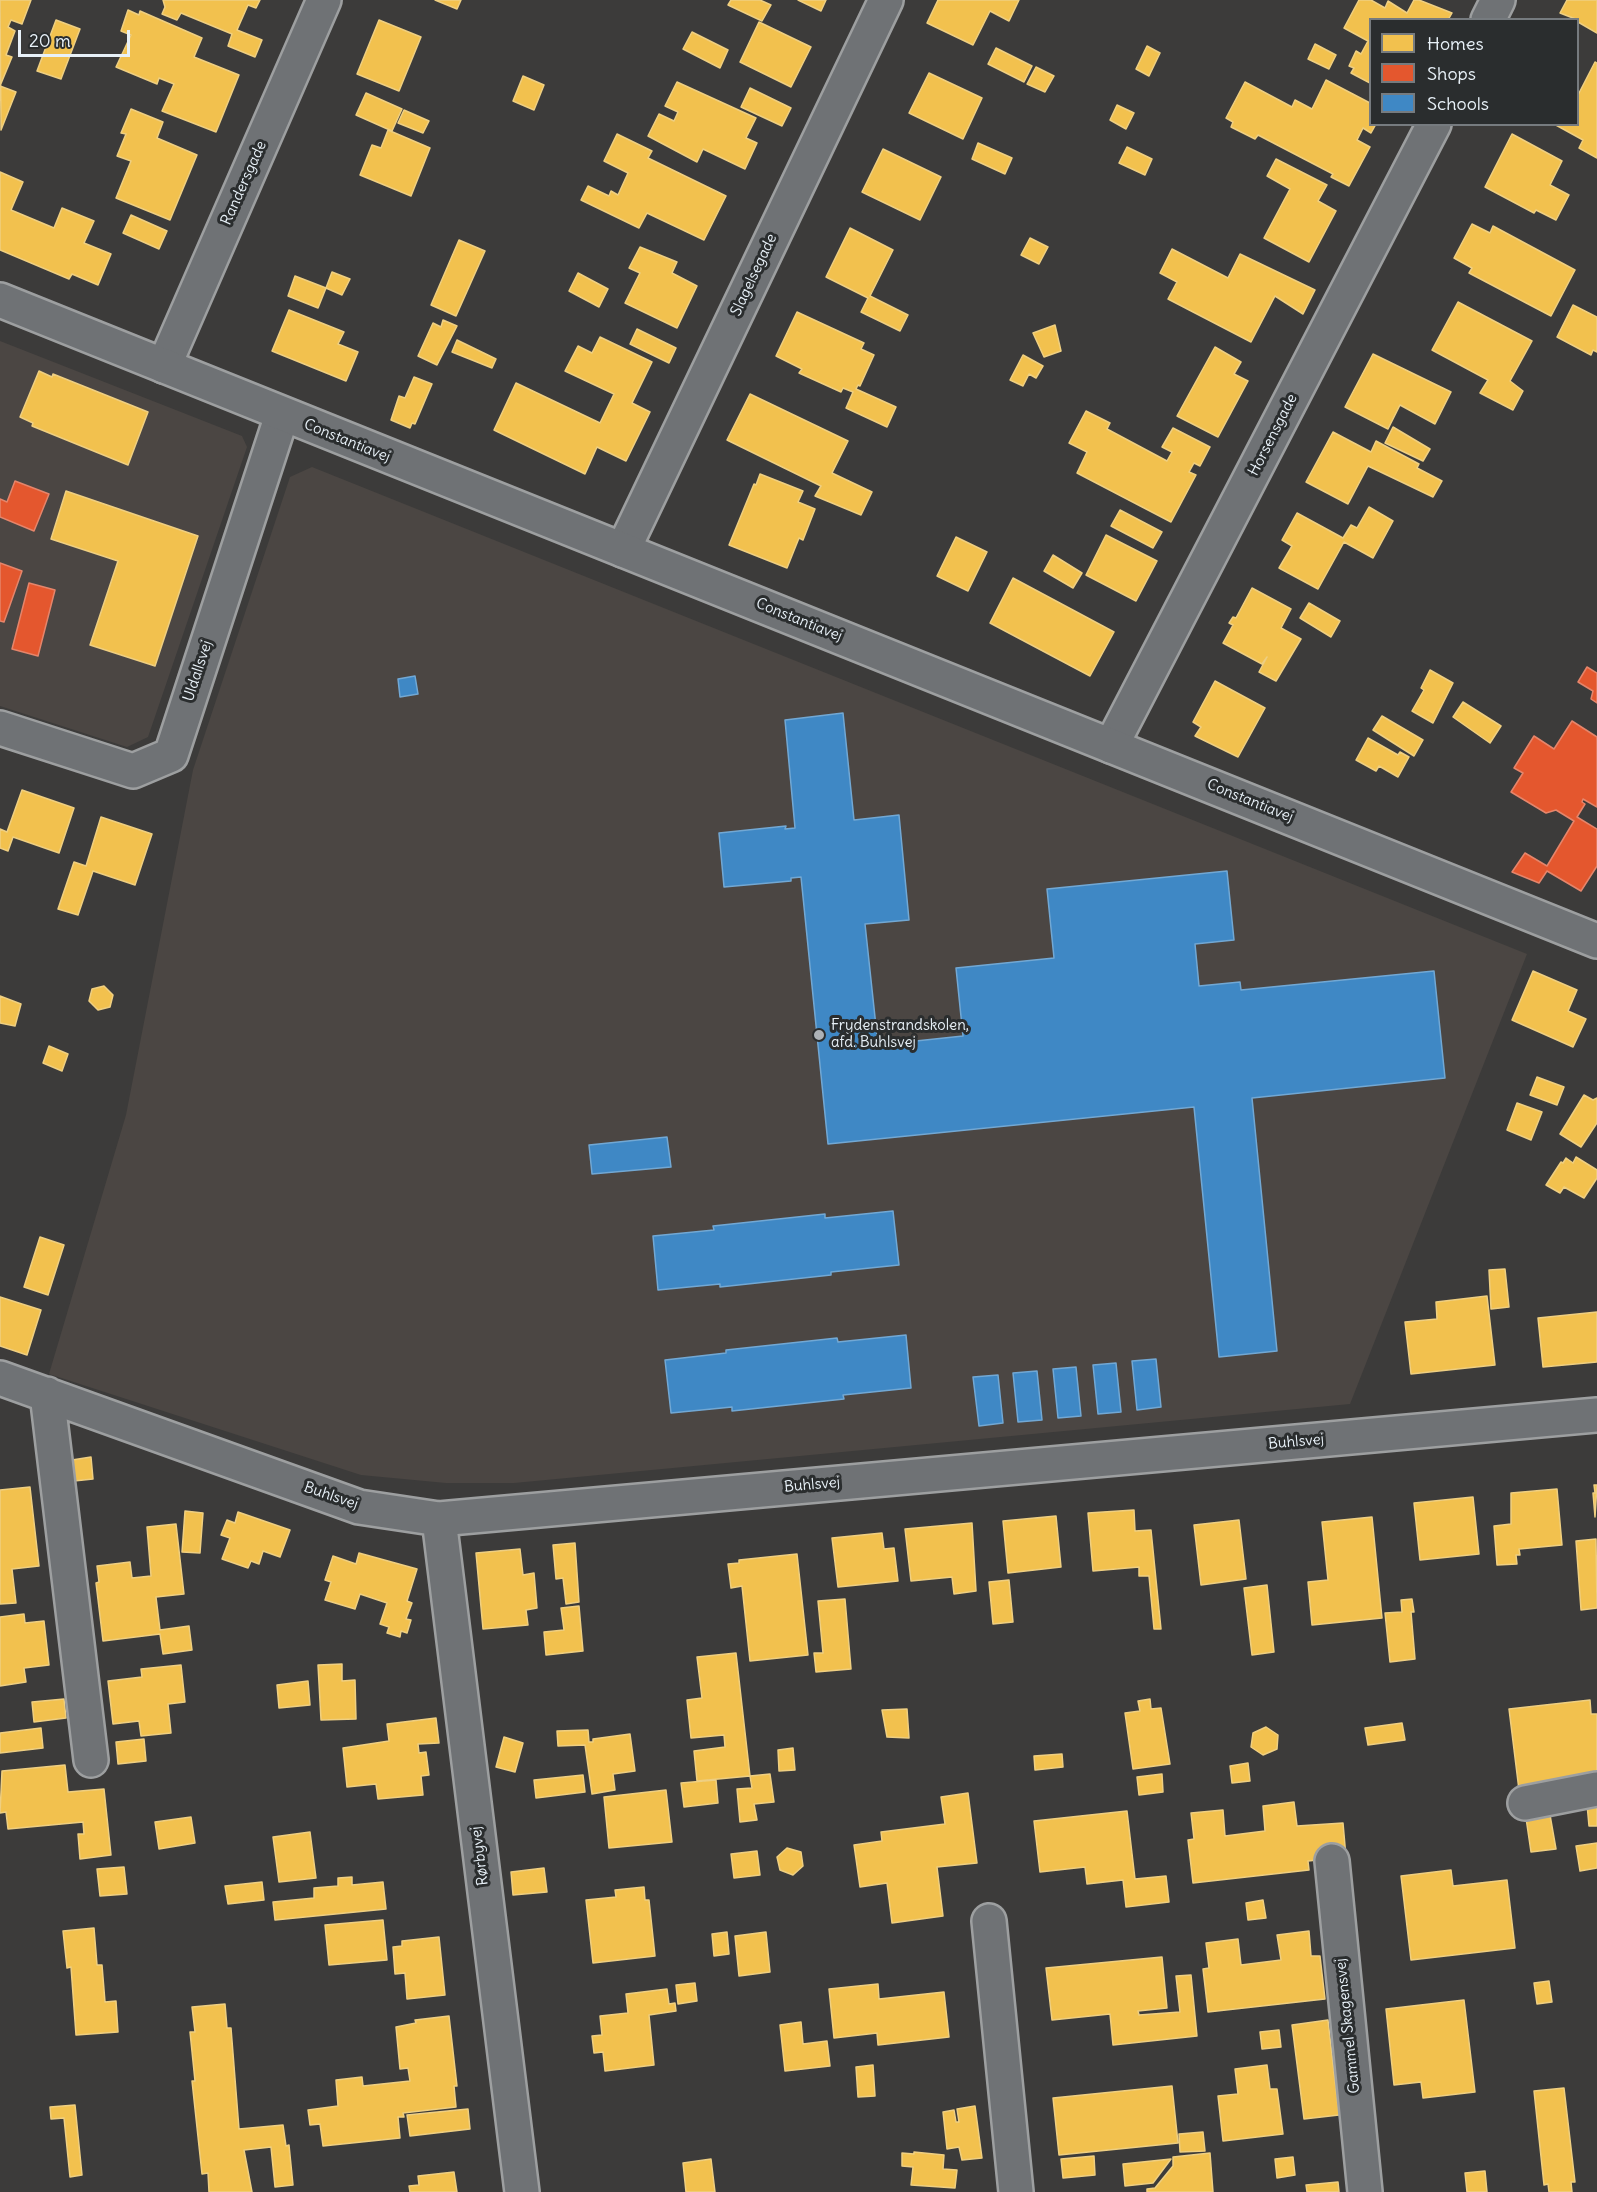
<!DOCTYPE html>
<meta charset="utf-8">
<style>
body{margin:0}
#map{position:relative;width:1597px;height:2192px;overflow:hidden;background:#3c3b3a;font-family:Delius,sans-serif}
canvas{display:block}
.legend{position:absolute;left:1369px;top:18px;width:210px;height:108px;box-sizing:border-box;background:#2a2d2e;border:2px solid #767b7f;margin:0;padding:8px 10px;list-style:none;font-size:18px;color:#e8f1f8}
.legend li{display:flex;align-items:center;gap:12px;height:30px}
.legend b{width:30px;border:2px solid #767b7f}
.scale{position:absolute;left:18px;top:30px;width:112px;height:27px;box-sizing:border-box;border:3px solid #e8f1f8;border-top:0;padding-left:8px;font-size:18px;line-height:21px;white-space:nowrap;color:#e8f1f8;-webkit-text-stroke:4px #2a2d2e;paint-order:stroke}
</style>
<div id="map">
<canvas width="1597" height="2192"></canvas>
<ul class="legend">
<li><b style="height:16px;background:#f2c14e"></b>Homes</li>
<li><b style="height:16px;background:#e4572e"></b>Shops</li>
<li><b style="height:16px;background:#3f88c5"></b>Schools</li>
</ul>
<div class="scale">20 m</div>
</div>
<script>
const g = document.querySelector('canvas').getContext('2d');
g.lineJoin = 'round';
function fillPath(path, color) { g.fillStyle = color; g.fill(path, 'evenodd'); }
function stroke(path, color, width, dash) { g.strokeStyle = color; g.lineWidth = width; g.lineCap = dash ? 'butt' : 'round'; g.setLineDash(dash || []); g.stroke(path); }
function drawText(font, color, halo, rows, align = 'center') {
  g.font = font + ' Delius,sans-serif'; g.lineWidth = 6; g.setLineDash([]); g.textBaseline = 'middle'; g.strokeStyle = halo; g.fillStyle = color; for (const [text, x, y, turn = 0] of rows) {
    g.save(); g.translate(x, y); g.rotate((+turn || 0) * Math.PI / 180); g.textAlign = isNaN(turn) ? turn : align; if (halo) g.strokeText(text, 0, 0); g.fillText(text, 0, 0); g.restore();
  }
}
fillPath(new Path2D(`
 M0,341L242,436L247,447L148,737L127,747L0,706Z
 M312,467L1527,954L1350,1404L514,1483H446L361,1475L49,1374L126,1115L193,770L290,477Z`), '#4b4643');
const homes = new Path2D(`
 M0,0H31L22,24L11,20L8,27L15,31L6,55L12,57L0,86L16,92L1,130Z
 M163,0H260L256,8L248,5L237,30L262,40L255,57L228,46L232,34L181,13L177,20L162,14L165,7Z
 M435,0H461L457,9Z
 M731,0H760L771,5L762,21L728,5Z
 M798,0H826L821,11Z
 M938,0H1019L1009,21L990,11L973,45L927,23Z
 M1359,0H1371L1385,8L1388,1L1407,13L1414,0H1419L1452,13L1448,20H1370V83L1351,73L1354,68L1349,66L1356,51L1361,54L1368,41L1344,28Z
 M1567,0H1597V33L1578,22V20L1560,13Z
 M128,10L139,15L140,11L202,38L194,57L239,75L216,132L162,111L174,84L159,78L157,84L116,67L131,35L121,31Z
 M56,20L80,29L61,79L37,71Z
 M379,20L421,37L399,91L357,74Z
 M759,22L811,47L791,87L740,62Z
 M692,32L728,50L720,68L683,49Z
 M1315,44L1336,55L1329,69L1308,59Z
 M1147,46L1160,53L1149,76L1136,69Z
 M996,48L1032,66L1024,82L988,64Z
 M1595,62L1597,63V158L1579,148L1583,140L1554,124H1578V95Z
 M1036,67L1054,76L1045,92L1027,84Z
 M929,73L982,98L963,139L909,113Z
 M523,76L544,85L534,110L513,101Z
 M1326,80L1370,103V124H1376L1371,133L1363,128L1357,140L1370,147L1349,186L1331,177L1333,174L1258,135L1255,139L1231,127L1233,122L1226,118L1245,82L1292,107L1295,100L1312,109Z
 M677,82L756,118L746,138L757,143L745,169L703,149L697,162L648,136L659,114L674,121L678,112L665,106Z
 M750,88L791,108L782,126L741,107Z
 M366,93L402,109L392,131L356,115Z
 M1117,105L1134,113L1126,129L1110,120Z
 M131,109L163,122L157,138L197,155L170,220L116,198L131,161L117,156L126,134L121,133Z
 M404,110L429,121L423,133L398,123Z
 M388,130L430,148L411,196L360,175L372,145L381,148Z
 M617,134L652,151L648,158L726,196L704,240L647,213L639,228L581,200L588,186L609,196L611,191L618,195L628,173L604,161Z
 M1512,134L1562,161L1550,185L1569,195L1556,220L1536,210L1534,213L1485,187Z
 M978,143L1012,158L1005,174L972,159Z
 M1127,147L1152,159L1145,175L1119,163Z
 M883,149L941,177L920,220L862,192Z
 M1276,159L1327,185L1318,201L1336,211L1309,262L1264,238L1290,189L1267,176Z
 M0,172L23,182L11,210L54,228L62,208L94,221L84,243L111,254L98,285L72,274L69,279L0,250Z
 M131,215L167,231L159,249L123,233Z
 M1472,224L1490,233L1493,226L1575,270L1551,316L1469,273L1472,268L1454,258Z
 M850,228L893,250L870,296L908,315L900,331L861,312L868,298L826,277Z
 M1030,238L1048,247L1039,264L1021,255Z
 M459,240L485,251L456,316L431,305Z
 M640,247L677,262L672,273L697,286L677,328L625,303L640,273L629,268Z
 M1172,249L1228,278L1240,254L1315,290L1303,314L1275,296L1251,342L1168,299L1177,282L1160,273Z
 M332,272L350,279L342,295L326,288Z
 M578,273L608,289L599,307L569,291Z
 M295,276L326,288L318,308L288,296Z
 M1458,302L1532,341L1510,381L1523,391L1513,410L1480,393L1488,380L1432,350Z
 M1573,305L1597,317V352L1593,350L1591,355L1557,337Z
 M289,310L344,332L338,344L358,352L346,381L272,351Z
 M797,312L864,343L861,349L874,355L860,386L858,385L856,389L896,407L887,427L846,408L853,392L843,388L841,392L799,373L802,369L776,356Z
 M443,320L457,326L437,365L418,356L433,323L441,327Z
 M1055,325L1061,351L1044,357L1033,333Z
 M637,329L676,348L669,363L630,344Z
 M600,337L652,362L632,403L650,412L626,461L597,447L585,474L494,430L516,383L600,423L614,394L565,371L578,346L592,353Z
 M457,340L496,359L492,368L452,352Z
 M1215,347L1241,362L1234,374L1248,381L1218,437L1177,416Z
 M1373,354L1451,392L1435,424L1400,405L1388,429L1345,407Z
 M1023,355L1043,366L1036,378L1029,374L1023,386L1010,380Z
 M39,371L52,377L53,374L148,412L128,465L32,426L33,423L20,417Z
 M414,377L432,384L415,424L412,423L410,428L391,420L399,396L405,398Z
 M750,394L848,441L832,473L872,492L861,515L815,496L821,486L727,440Z
 M1086,411L1110,423L1107,429L1167,461L1172,452L1162,447L1173,428L1210,447L1200,466L1194,463L1189,472L1196,475L1171,522L1077,473L1087,452L1069,443Z
 M1393,427L1430,449L1423,461L1385,443Z
 M1333,432L1371,452L1376,441L1419,464L1417,468L1442,481L1433,497L1368,466L1348,504L1306,482Z
 M760,474L803,491L798,502L815,509L803,540L799,538L787,568L729,545L754,484L756,485Z
 M66,491L198,536L155,666L90,645L118,561L51,539Z
 M1369,507L1393,521L1373,558L1344,542L1318,589L1279,568L1292,546L1282,540L1297,513L1343,538L1351,525L1357,528Z
 M1120,510L1162,532L1153,548L1111,526Z
 M1106,535L1157,561L1136,601L1086,575Z
 M956,537L987,552L968,591L937,576Z
 M1053,555L1082,573L1073,588L1044,571Z
 M1013,578L1114,632L1090,676L990,623Z
 M1252,588L1291,609L1281,628L1301,639L1276,681L1259,672L1267,657L1262,664L1223,643L1233,625L1229,623L1233,617L1236,618Z
 M1309,603L1340,621L1331,637L1300,618Z
 M1430,670L1453,683L1433,723L1412,711L1424,690L1421,688Z
 M1215,681L1265,708L1238,757L1195,736L1201,727L1193,722Z
 M1463,702L1501,726L1490,743L1453,717Z
 M1382,716L1423,740L1414,756L1373,730Z
 M1368,738L1398,755L1400,752L1409,757L1398,777L1379,766L1376,771L1356,760Z
 M22,790L74,808L59,853L13,837L8,851L0,848V829L7,832Z
 M101,817L152,834L135,885L93,871L78,915L58,909L74,862L86,866Z
 M1533,971L1577,990L1568,1011L1586,1019L1573,1047L1512,1020Z
 M104,986L113,995L110,1007L98,1010L89,1001L92,989Z
 M0,996L21,1004L15,1026L0,1023Z
 M49,1046L68,1054L62,1071L43,1063Z
 M1537,1077L1564,1087L1557,1105L1530,1095Z
 M1584,1095L1593,1100L1597,1098V1123L1581,1147L1560,1134Z
 M1517,1103L1542,1112L1531,1140L1507,1130Z
 M1576,1157L1597,1170V1178L1584,1198L1564,1187L1560,1193L1546,1185L1561,1162L1563,1163L1566,1158L1573,1163Z
 M40,1237L64,1245L48,1295L24,1287Z
 M1505,1269L1509,1307L1491,1309L1489,1270Z
 M1487,1296L1495,1365L1411,1374L1405,1322L1437,1319L1436,1302Z
 M0,1297L41,1310L27,1355L0,1346Z
 M1597,1312V1362L1543,1367L1538,1318Z
 M91,1457L93,1479L74,1481L72,1460Z
 M1594,1485H1597L1595,1517L1593,1493H1595Z
 M30,1487L39,1566L12,1569L16,1603L0,1604V1490Z
 M1557,1489L1562,1545L1519,1549L1520,1555H1516L1517,1564L1497,1565L1494,1526L1511,1524V1493Z
 M1473,1497L1479,1554L1420,1560L1414,1503Z
 M1134,1510L1135,1531L1151,1530L1161,1629H1154L1149,1576H1139V1567L1093,1571L1088,1513Z
 M185,1511L203,1513L200,1553L182,1552Z
 M238,1512L290,1530L280,1557L263,1551L259,1564L251,1561L248,1568L222,1559L230,1538L221,1535L227,1520L235,1523Z
 M1056,1516L1061,1567L1008,1573L1003,1521Z
 M1372,1517L1382,1618L1312,1625L1308,1582L1328,1580L1322,1522Z
 M1239,1520L1246,1579L1201,1585L1194,1525Z
 M972,1523L976,1591L954,1594L952,1577L911,1581L905,1529Z
 M176,1524L184,1594L156,1597L160,1630L189,1626L192,1650L163,1654L160,1634L103,1641L96,1583L99,1582L97,1566L130,1562L132,1578L151,1576L147,1527Z
 M882,1533L884,1549L894,1548L898,1581L838,1587L832,1538Z
 M1596,1539L1597,1608L1581,1610L1576,1541Z
 M575,1543L579,1602L566,1604L563,1578L556,1579L553,1545Z
 M520,1549L523,1575L534,1573L537,1608L526,1610L528,1625L483,1629L476,1553Z
 M359,1553L417,1569L407,1601L412,1603L406,1619L411,1620L407,1633L401,1631L400,1637L387,1633L389,1627L380,1624L387,1603L360,1594L355,1609L325,1600L331,1582L325,1580L333,1556L356,1564Z
 M797,1554L808,1655L750,1661L742,1586L731,1588L728,1564L739,1563V1560Z
 M1009,1580L1013,1622L993,1624L989,1582Z
 M1267,1585L1274,1652L1252,1655L1244,1588Z
 M845,1599L851,1669L816,1672L814,1653H823L818,1601Z
 M1412,1599L1414,1612H1411L1415,1659L1390,1662L1385,1613L1402,1612L1401,1600Z
 M579,1606L583,1651L546,1655L544,1632L564,1630L561,1608Z
 M24,1614L25,1623L44,1621L49,1665L24,1668L26,1682L0,1686V1617Z
 M736,1653L750,1776L697,1781L694,1751L725,1747L724,1735L691,1738L687,1700L702,1698L697,1657Z
 M342,1664V1681L355,1680L356,1719L321,1720L318,1665Z
 M181,1665L185,1702L168,1704L171,1733L141,1736L139,1721L113,1724L108,1681L142,1677L141,1669Z
 M308,1681L310,1705L279,1708L277,1685Z
 M64,1699L66,1718L34,1722L32,1702Z
 M1150,1699L1151,1709L1161,1708L1170,1764L1133,1769L1125,1713L1140,1711L1138,1701Z
 M1590,1700L1591,1714H1597V1781L1519,1790L1509,1709Z
 M907,1709L909,1738L887,1737L882,1710Z
 M436,1718L439,1743L418,1744L419,1753L426,1752L429,1775L421,1776L423,1795L378,1799L376,1784L347,1787L343,1748L389,1741L387,1724Z
 M1402,1723L1405,1740L1368,1745L1365,1728Z
 M1266,1727L1278,1735L1277,1749L1263,1755L1251,1747L1253,1733Z
 M41,1728L43,1748L0,1753V1733Z
 M588,1730L589,1742H593V1739L630,1734L635,1771L613,1774L615,1790L592,1794L585,1745L558,1746L557,1731Z
 M504,1737L523,1743L515,1772L496,1767Z
 M144,1739L146,1761L118,1764L116,1742Z
 M793,1748L795,1770L779,1771L778,1750Z
 M1062,1754L1063,1767L1035,1770L1034,1756Z
 M1248,1763L1250,1781L1232,1783L1230,1766Z
 M65,1765L68,1792L104,1789L111,1855L80,1859L78,1834H84L83,1822L8,1829L6,1812L0,1813L2,1771Z
 M770,1774L774,1802L754,1804L757,1820L740,1822L737,1789L752,1788L750,1776Z
 M1162,1774L1163,1792L1139,1795L1137,1777Z
 M583,1775L585,1792L536,1798L534,1780Z
 M716,1780L718,1803L684,1807L681,1783Z
 M666,1790L672,1842L609,1848L604,1797Z
 M968,1793L977,1863L937,1867L943,1916L892,1923L887,1883L860,1887L854,1845L882,1841L881,1832L945,1824L941,1797Z
 M1294,1802L1297,1826L1343,1823L1346,1857L1308,1861L1309,1870L1193,1883L1188,1840L1194,1839L1191,1813L1223,1810L1225,1836L1265,1831L1263,1806Z
 M1597,1802V1826H1589L1587,1804Z
 M1127,1811L1135,1879L1166,1876L1169,1902L1126,1907L1123,1880L1087,1884L1085,1867L1040,1872L1034,1821Z
 M1550,1815L1556,1849L1531,1852L1526,1818Z
 M191,1817L195,1843L159,1849L155,1822Z
 M310,1832L316,1878L279,1882L273,1837Z
 M1597,1843V1868L1580,1871L1576,1846Z
 M787,1848L801,1852L803,1866L793,1875L780,1870L777,1857Z
 M757,1851L760,1875L734,1878L731,1854Z
 M124,1867L127,1894L100,1896L97,1869Z
 M544,1868L547,1892L513,1895L511,1872Z
 M1451,1870L1453,1886L1507,1880L1515,1948L1411,1960L1401,1876Z
 M352,1877V1885L383,1882L386,1909L275,1920L273,1902L314,1898V1888L338,1886V1878Z
 M262,1882L264,1900L228,1904L225,1886Z
 M644,1887L645,1900H649L655,1956L593,1963L586,1900L616,1897L615,1890Z
 M1263,1900L1266,1918L1248,1920L1246,1903Z
 M383,1920L387,1960L329,1965L325,1925Z
 M94,1928L97,1965H102L105,2002L116,2001L118,2032L76,2035L71,1967L67,1968L63,1931Z
 M1309,1931L1311,1956H1320L1325,1999L1208,2012L1203,1969L1209,1968L1206,1943L1238,1939L1241,1965L1281,1960L1277,1935Z
 M727,1932L729,1954L714,1956L712,1934Z
 M766,1932L770,1972L739,1976L735,1936Z
 M439,1937L445,1995L407,1999L405,1973L395,1974L393,1947L402,1946V1941Z
 M1162,1957L1167,2008L1138,2011L1139,2015L1180,2012L1176,1976L1191,1975L1197,2036L1113,2045L1110,2014L1052,2020L1046,1968Z
 M1549,1981L1552,2002L1537,2004L1534,1983Z
 M695,1983L697,2001L678,2004L676,1985Z
 M878,1984L879,1999L944,1992L949,2037L878,2045L877,2033L834,2038L829,1989Z
 M667,1989L669,2004L675,2003L676,2011L649,2015L654,2065L605,2071L603,2052L594,2053L592,2036L602,2035L600,2016L628,2013L626,1994Z
 M1464,2000L1475,2092L1423,2098L1421,2082L1394,2085L1386,2009Z
 M225,2004L227,2028H231L239,2129L283,2125L286,2146L289,2145L293,2185L275,2187L271,2147L244,2150L252,2192H209L208,2173L202,2174L192,2081H195L190,2032H195L192,2007Z
 M449,2016L457,2086H454L456,2107L403,2113L404,2117H398L400,2138L323,2146L320,2124L310,2125L308,2110L338,2106L336,2080L362,2077L363,2086L410,2081L408,2068L400,2069L396,2027L416,2023L415,2020Z
 M1328,2020L1339,2115L1304,2119L1292,2025Z
 M801,2022L803,2044L827,2041L830,2066L785,2071L780,2025Z
 M1279,2030L1281,2047L1262,2049L1260,2032Z
 M873,2065L875,2096L858,2097L856,2067Z
 M1267,2065L1270,2089H1277L1283,2134L1223,2141L1218,2096L1238,2094L1235,2069Z
 M1172,2086L1178,2143L1059,2155L1053,2098Z
 M1564,2088L1575,2182H1571L1572,2192H1549L1548,2184L1544,2185L1534,2091Z
 M75,2105L82,2175L70,2177L64,2118L51,2119L50,2107Z
 M975,2106L982,2158L962,2160L959,2147L947,2149L943,2112L954,2110L956,2122H959L957,2109Z
 M468,2109L470,2129L410,2136L407,2115Z
 M1203,2132L1205,2151L1180,2152L1179,2134Z
 M914,2152L944,2155L943,2169L957,2170L955,2188L911,2185L913,2167L902,2166V2153L914,2154Z
 M1210,2153L1213,2192H1147V2189L1155,2188L1173,2166V2157Z
 M1094,2156L1095,2175L1063,2178L1061,2159Z
 M1293,2157L1295,2175L1277,2178L1275,2159Z
 M711,2159L715,2192H686L683,2163Z
 M1171,2159L1153,2183L1125,2186L1123,2164Z
 M1485,2171L1487,2192H1467L1465,2173Z
 M454,2172L457,2192H410L409,2186L419,2185L418,2176Z
 M1338,2182L1339,2192H1307L1306,2185Z`);
fillPath(homes, '#f2c14e');
stroke(homes, '#efcf81', 1.5);
const shops = new Path2D(`
 M15,481L49,494L34,531L0,517V499L7,502Z
 M0,563L22,571L4,622L0,621Z
 M29,583L55,590L38,656L12,649Z
 M1587,667L1597,673V703L1591,699L1593,691L1578,682Z
 M1572,721L1597,737V807L1583,799L1582,802L1585,804L1577,817L1597,829V866L1581,891L1547,871L1539,883L1512,872L1525,853L1547,866L1574,821L1556,810L1546,813L1511,792L1523,773L1514,768L1534,736L1554,749Z`);
fillPath(shops, '#e4572e');
stroke(shops, '#e5856b', 1.5);
const schools = new Path2D(`
 M415,676L418,694L400,697L398,679Z
 M843,713L854,820L899,815L909,920L865,924L878,1045L963,1036L956,968L1054,958L1047,889L1227,871L1234,940L1195,944L1199,986L1240,982L1241,990L1434,971L1445,1078L1252,1098L1277,1351L1219,1357L1194,1107L828,1144L801,877L791,878V881L724,887L719,833L786,826L785,829L795,828L785,720Z
 M667,1137L671,1167L592,1174L589,1145Z
 M893,1211L899,1265L831,1272V1275L720,1287V1284L658,1290L653,1236L714,1230L713,1226L825,1214V1218Z
 M906,1335L911,1388L843,1395L844,1399L732,1411V1407L671,1413L665,1360L726,1353V1350L837,1338L838,1342Z
 M1156,1359L1161,1407L1137,1410L1132,1361Z
 M1116,1363L1121,1412L1098,1414L1093,1365Z
 M1076,1367L1081,1416L1058,1418L1053,1369Z
 M1037,1371L1042,1420L1018,1422L1013,1373Z
 M998,1375L1003,1423L979,1426L973,1377Z`);
fillPath(schools, '#3f88c5');
stroke(schools, '#72a8d4', 1.5);
const minor = new Path2D(`
 M1488,20L1498,0
 M164,366L324,0
 M623,550L886,0
 M0,728L133,771L171,755L282,415
 M1111,746L1434,124
 M0,1378L359,1507L439,1519L1597,1415
 M47,1394L91,1760
 M439,1519L522,2192
 M1525,1803L1597,1789
 M1332,1861L1365,2192
 M989,1921L1016,2192`);
const tertiary = new Path2D(`
 M0,300L1597,941`);
stroke(minor, '#9d9fa0', 38);
stroke(tertiary, '#9d9fa0', 38);
stroke(minor, '#6f7275', 33);
stroke(tertiary, '#6f7275', 33);
for (const [x, y, r, color] of [
 [819,1035,6,"#acb1b6"]
]) { const dot = new Path2D(); dot.arc(x, y, r, 0, 2 * Math.PI); g.fillStyle = color; g.fill(dot); stroke(dot, '#2a2d2e', 2); }
drawText('15px', '#e8f1f8', '#2a2d2e', [
 ["Randersgade",244,183,-66],
 ["Slagelsegade",754,275,-65],
 ["Horsensgade",1273,435,-63],
 ["Constantiavej",347,441,22],
 ["Constantiavej",799,620,22],
 ["Uldallsvej",198,671,-72],
 ["Constantiavej",1250,801,22],
 ["Buhlsvej",1296,1442,-5],
 ["Buhlsvej",812,1485,-5],
 ["Buhlsvej",331,1496,19],
 ["Rørbyvej",480,1856,-97],
 ["Gammel Skagensvej",1348,2026,-96]
]);
drawText('15px', '#e8f1f8', '#2a2d2e', [
 ["Frydenstrandskolen,",831,1026],
 ["afd. Buhlsvej",831,1043]
], 'left');
</script>
